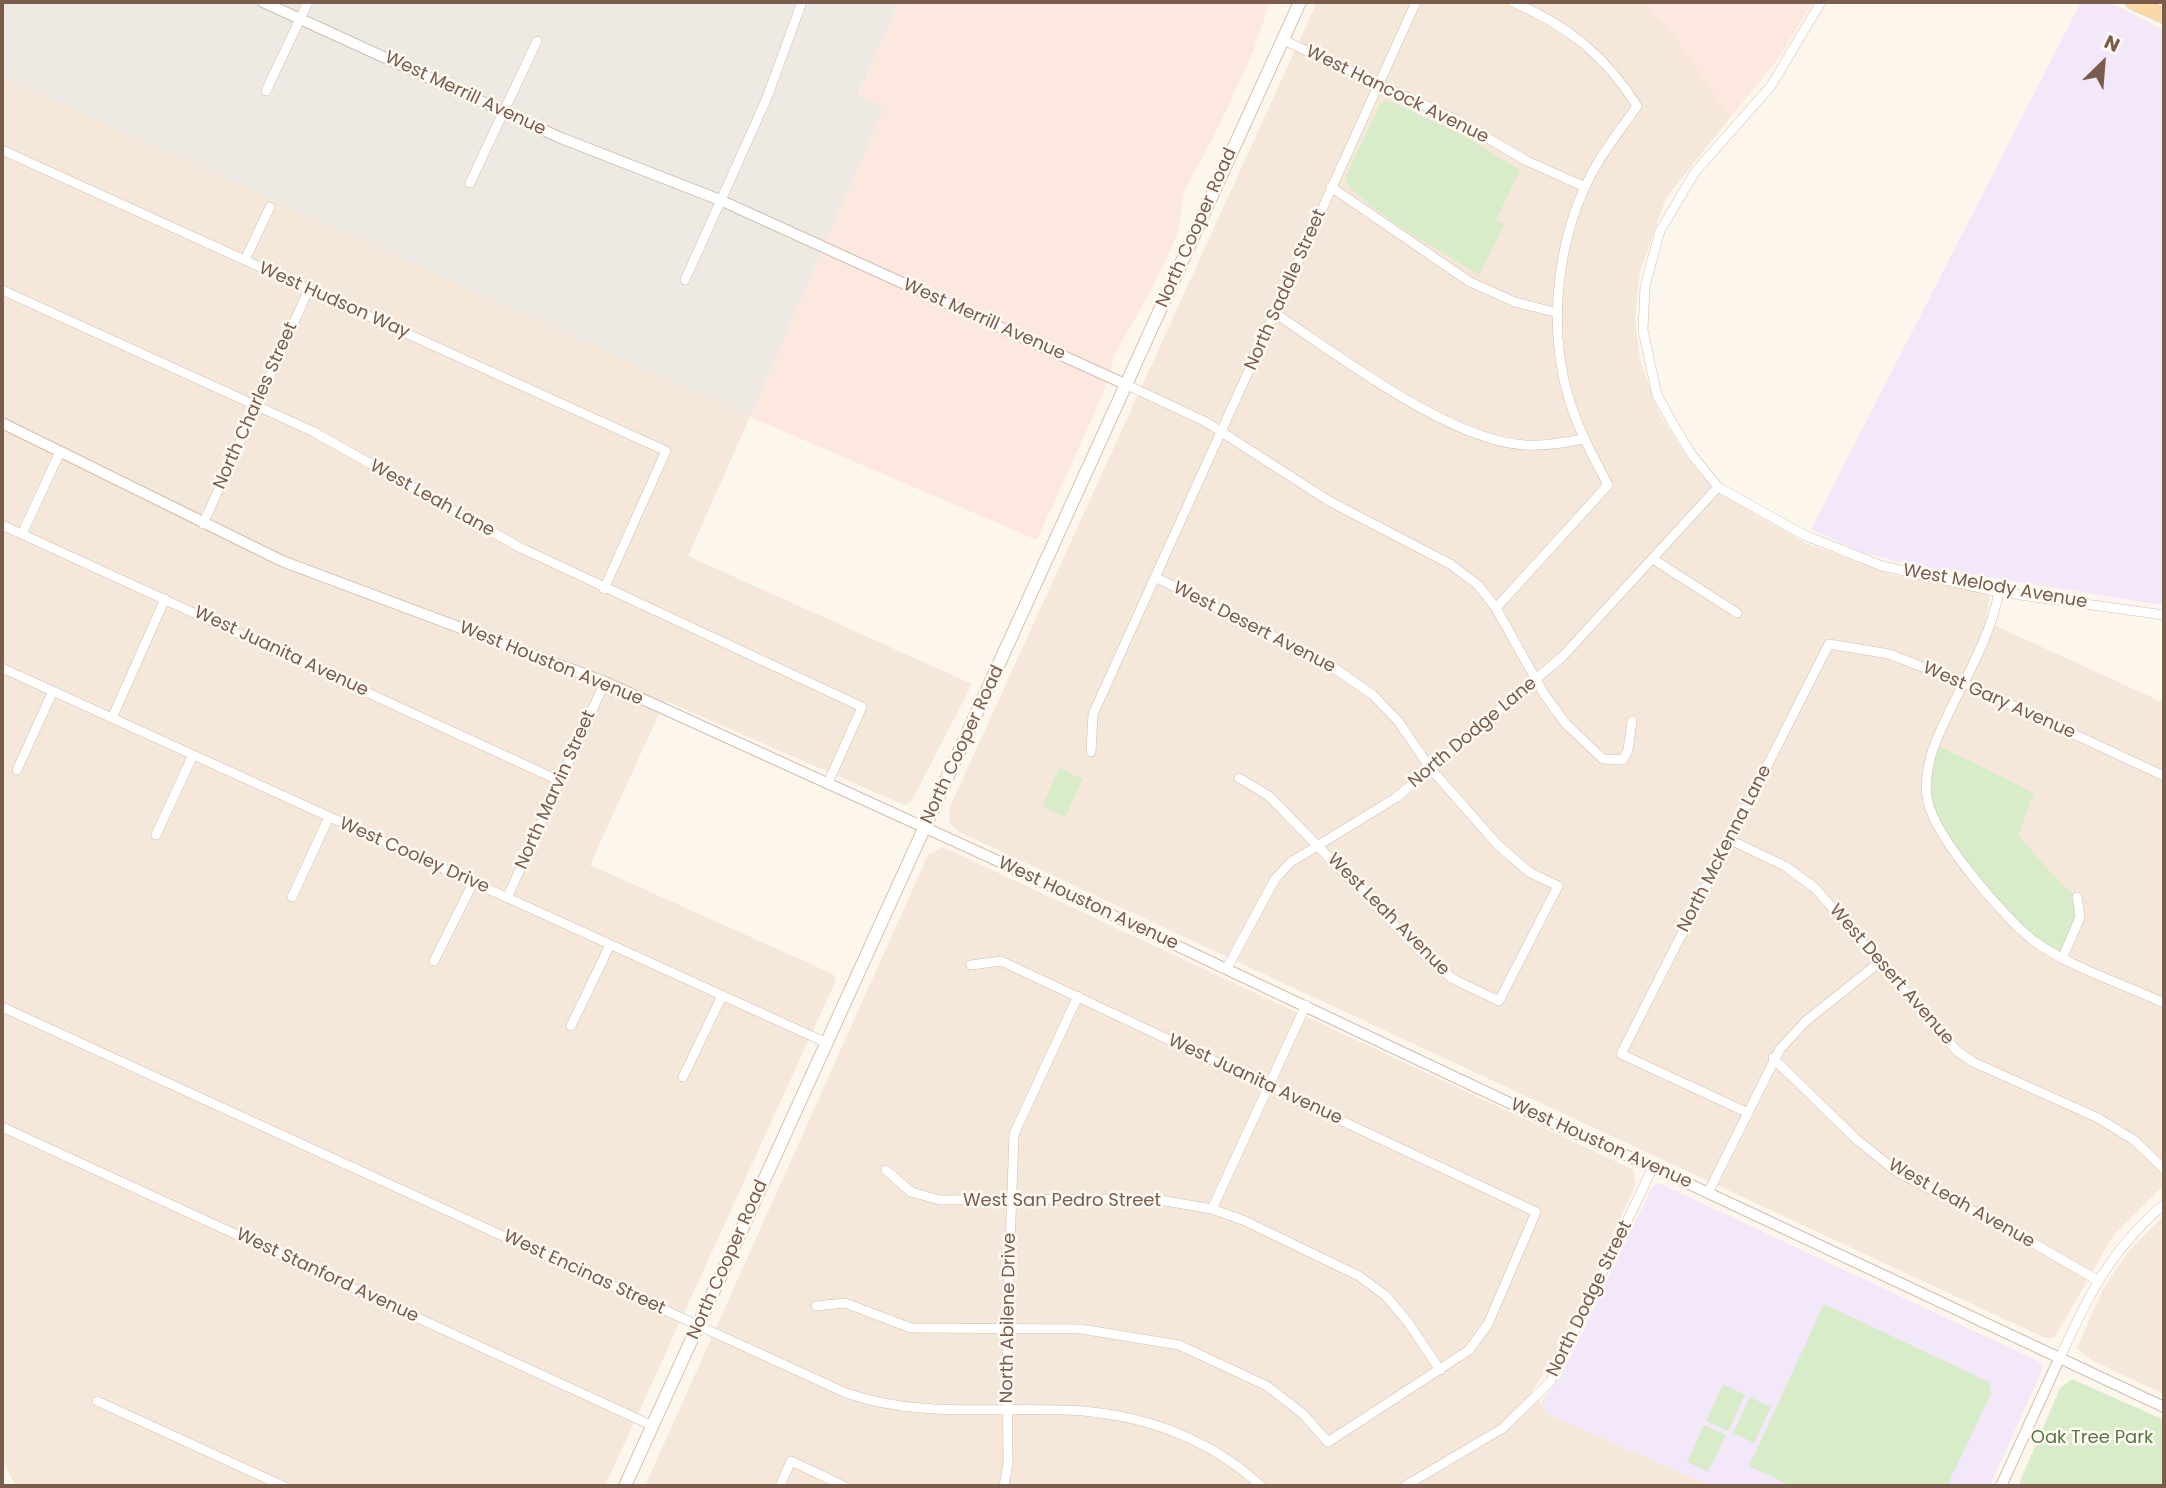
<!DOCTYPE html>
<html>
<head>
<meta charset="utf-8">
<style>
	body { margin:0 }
	#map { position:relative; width:2166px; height:1488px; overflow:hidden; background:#fdf6ec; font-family:Poppins,sans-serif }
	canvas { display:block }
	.frame { position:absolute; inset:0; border:4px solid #7a5c4d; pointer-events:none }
	.north { position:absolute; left:2068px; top:28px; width:70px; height:70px; -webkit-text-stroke:5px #fffaf3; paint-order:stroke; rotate:25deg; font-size:19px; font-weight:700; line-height:28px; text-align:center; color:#7a5c4d }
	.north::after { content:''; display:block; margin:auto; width:24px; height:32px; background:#7a5c4d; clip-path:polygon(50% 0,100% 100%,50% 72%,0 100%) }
</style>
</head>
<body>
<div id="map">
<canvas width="2166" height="1488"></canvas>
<div class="frame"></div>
<div class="north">N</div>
</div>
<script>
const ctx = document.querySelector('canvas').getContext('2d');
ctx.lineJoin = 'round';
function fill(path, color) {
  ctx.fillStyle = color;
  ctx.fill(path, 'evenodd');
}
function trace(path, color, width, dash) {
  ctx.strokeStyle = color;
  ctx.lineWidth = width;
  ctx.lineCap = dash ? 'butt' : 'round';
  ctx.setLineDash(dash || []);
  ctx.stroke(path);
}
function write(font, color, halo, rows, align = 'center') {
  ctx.font = font + ' Poppins,sans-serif';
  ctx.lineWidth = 5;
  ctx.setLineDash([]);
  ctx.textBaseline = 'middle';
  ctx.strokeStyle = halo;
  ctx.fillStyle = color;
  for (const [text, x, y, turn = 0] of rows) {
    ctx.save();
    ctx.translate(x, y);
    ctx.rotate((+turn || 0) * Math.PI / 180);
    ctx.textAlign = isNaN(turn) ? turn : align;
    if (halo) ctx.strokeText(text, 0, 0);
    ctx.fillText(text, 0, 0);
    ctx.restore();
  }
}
fill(new Path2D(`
	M1317,2H1641L1672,32L1730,118L1666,198L1640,272L1635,319L1640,360L1660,415L1686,456L1699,473L1729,499L1806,543L1893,575L1985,592L1990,598L1985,621L2164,703V1185L2113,1236L2054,1338H2045L959,832L950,823L949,809Z
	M2,77L750,417L688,556L972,684L917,791L910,803L904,805L666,701L658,716L590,865L833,974L836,980L605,1486H16L2,1460Z
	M943,847L1634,1170L1635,1186L1558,1352L1532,1391L1548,1414L1711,1486H645L928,855Z
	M2164,1215V1394L2091,1360L2077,1348L2103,1289L2128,1252Z`), '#f5e8da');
fill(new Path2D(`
	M899,2H1270L1253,52L1220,124L1184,192L1178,232L1156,281L1115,354L1103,394L1037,540L750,417L884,108L858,97Z
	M1641,2H1813L1779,58L1730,118L1672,32Z`), '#fde8e0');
fill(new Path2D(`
	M2,2H899L858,96L884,108L750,417L2,77Z`), '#efe9e4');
fill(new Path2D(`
	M2081,2H2109L2164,30V603L2160,605L1902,563L1861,552L1811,529Z
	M1659,1183L2042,1363V1370L1990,1486H1711L1548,1414L1541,1403L1562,1374L1652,1187Z`), '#f3e8fa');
fill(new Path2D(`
	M1387,100L1463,135L1520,170L1496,220L1504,225L1479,275C1453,258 1351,202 1345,178L1380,104Z
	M1935,744L2034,793L2018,835L2060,883L2077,897L2080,917L2063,957L2034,940L1965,867L1928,802Z
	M1059,768L1083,779L1065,817L1042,806Z
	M1824,1304L1989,1382L1991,1394L1947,1486H1792L1749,1466Z
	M2072,1379L2164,1420V1486H2018L2060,1388Z
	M1723,1384L1745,1395L1728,1431L1706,1421Z
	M1750,1397L1771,1407L1754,1443L1733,1433Z
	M1704,1425L1726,1435L1708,1472L1687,1462Z`), '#d8ecc9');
const minor = new Path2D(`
	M1821,2L1771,86L1695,172L1660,231L1645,286L1643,330L1657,395L1673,424L1692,455L1718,487L1804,535L1882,566L1999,592L2164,615
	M1283,40L1455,119L1527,161L1585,187
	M266,91L308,2
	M2,150L666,451L604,589
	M470,183L537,41
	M1331,187L1470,282L1515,302L1558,313
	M245,260L270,207
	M685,280L766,100L802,2
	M2,290L312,431L519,547L862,707L828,783
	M1276,314C1338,355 1450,441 1525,445C1545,446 1564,443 1583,439
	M1127,385L1206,422L1329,501L1450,564L1478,585L1496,608L1544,694L1566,724L1603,759L1623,760L1628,750L1632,721
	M203,524L309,289
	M2,525L560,781
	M22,534L60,452
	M1653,559L1737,613
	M1155,577L1330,665L1373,695L1398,721L1431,769L1497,844L1529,872L1558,886L1499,1001L1453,979L1420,951L1269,796L1239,778
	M1999,592C1988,649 1953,695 1933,749C1928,765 1924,785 1928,802C1936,838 2004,918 2034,941C2071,968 2122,983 2164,1003
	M1496,608L1608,485C1592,455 1576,425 1567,392C1547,319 1559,228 1597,164C1609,144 1624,125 1637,106C1606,56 1567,25 1513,2
	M2,668L827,1043
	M112,718L165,599
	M1091,752L1093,714L1416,2
	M17,770L53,691
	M156,835L193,755
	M1730,840L1785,866L1815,888L1957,1051L1973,1062L2098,1118L2134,1140L2164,1169
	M292,897L329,817
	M507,898L605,682
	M2063,957L2080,917L2077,897
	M434,961L473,883
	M1227,968L1275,879L1291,862L1397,797L1563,656L1718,487
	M2,1007L846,1393C923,1420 1003,1405 1083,1411C1150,1417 1212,1441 1261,1486
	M571,1026L610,945
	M1773,1058L1856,1139L1897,1172L2016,1233L2097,1280
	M683,1077L722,996
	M1746,1112L1621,1054L1829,644L1889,654L1964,683L2164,776
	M2,1127L653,1426
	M886,1170L911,1192L940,1200L1154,1199L1212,1209L1245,1221L1359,1276L1386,1296L1407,1321L1440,1370
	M1708,1193L1780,1049L1806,1021L1881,961
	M1212,1209L1306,1005
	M816,1306L845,1303L911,1328L1081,1329L1179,1345L1267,1386L1303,1414L1328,1442L1469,1350L1488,1324L1536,1212L1001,961L971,965
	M2060,1357C2091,1292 2108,1253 2164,1204
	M97,1401L283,1486
	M780,1486L791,1461L844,1486
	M1004,1486L1008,1464L1007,1329L1014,1134L1078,996
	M1405,1486L1503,1428L1550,1382L1653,1167`);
const tertiary = new Path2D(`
	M263,2L561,138L720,200L1127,385
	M2,423L282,561L605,682L985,855L1554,1124L1653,1167L2164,1407
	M2001,1486L2060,1357`);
const secondary = new Path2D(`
	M625,1486L1300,2`);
const primary = new Path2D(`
	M2133,2L2164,16`);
trace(minor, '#d1beb0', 10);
trace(tertiary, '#d1beb0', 12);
trace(secondary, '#d6c0b0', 14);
trace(primary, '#dad1cd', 16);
trace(minor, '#fff', 9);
trace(tertiary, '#fff', 10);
trace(secondary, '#fff', 12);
trace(primary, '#fbd9a5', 14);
write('18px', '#7a5c4d', '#fffaf3', [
	["West Merrill Avenue",465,94,25],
	["West Hancock Avenue",1397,95,26],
	["North Cooper Road",1197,228,-66],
	["North Saddle Street",1286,290,-66],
	["West Hudson Way",334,301,24],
	["West Merrill Avenue",984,320,24],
	["North Charles Street",256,406,-66],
	["West Leah Lane",432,499,29],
	["West Melody Avenue",1995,587,10],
	["West Desert Avenue",1254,628,27],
	["West Juanita Avenue",281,652,25],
	["West Houston Avenue",551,664,22],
	["West Gary Avenue",1999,701,24],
	["North Dodge Lane",1473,733,-40],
	["North Cooper Road",963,745,-65],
	["North Marvin Street",556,790,-66],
	["North McKenna Lane",1725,849,-63],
	["West Cooley Drive",414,856,24],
	["West Houston Avenue",1088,904,25],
	["West Leah Avenue",1388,915,45],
	["West Desert Avenue",1891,975,49],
	["West Juanita Avenue",1255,1080,25],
	["West Houston Avenue",1601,1144,24],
	["West San Pedro Street",1062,1201],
	["West Leah Avenue",1961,1204,29],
	["North Cooper Road",728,1260,-66],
	["West Encinas Street",584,1273,25],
	["West Stanford Avenue",327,1276,25],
	["North Dodge Street",1590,1299,-64],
	["North Abilene Drive",1009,1318,-89]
]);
write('18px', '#537a41', '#fffaf3', [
	["Oak Tree Park",2092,1438]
]);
</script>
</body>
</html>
